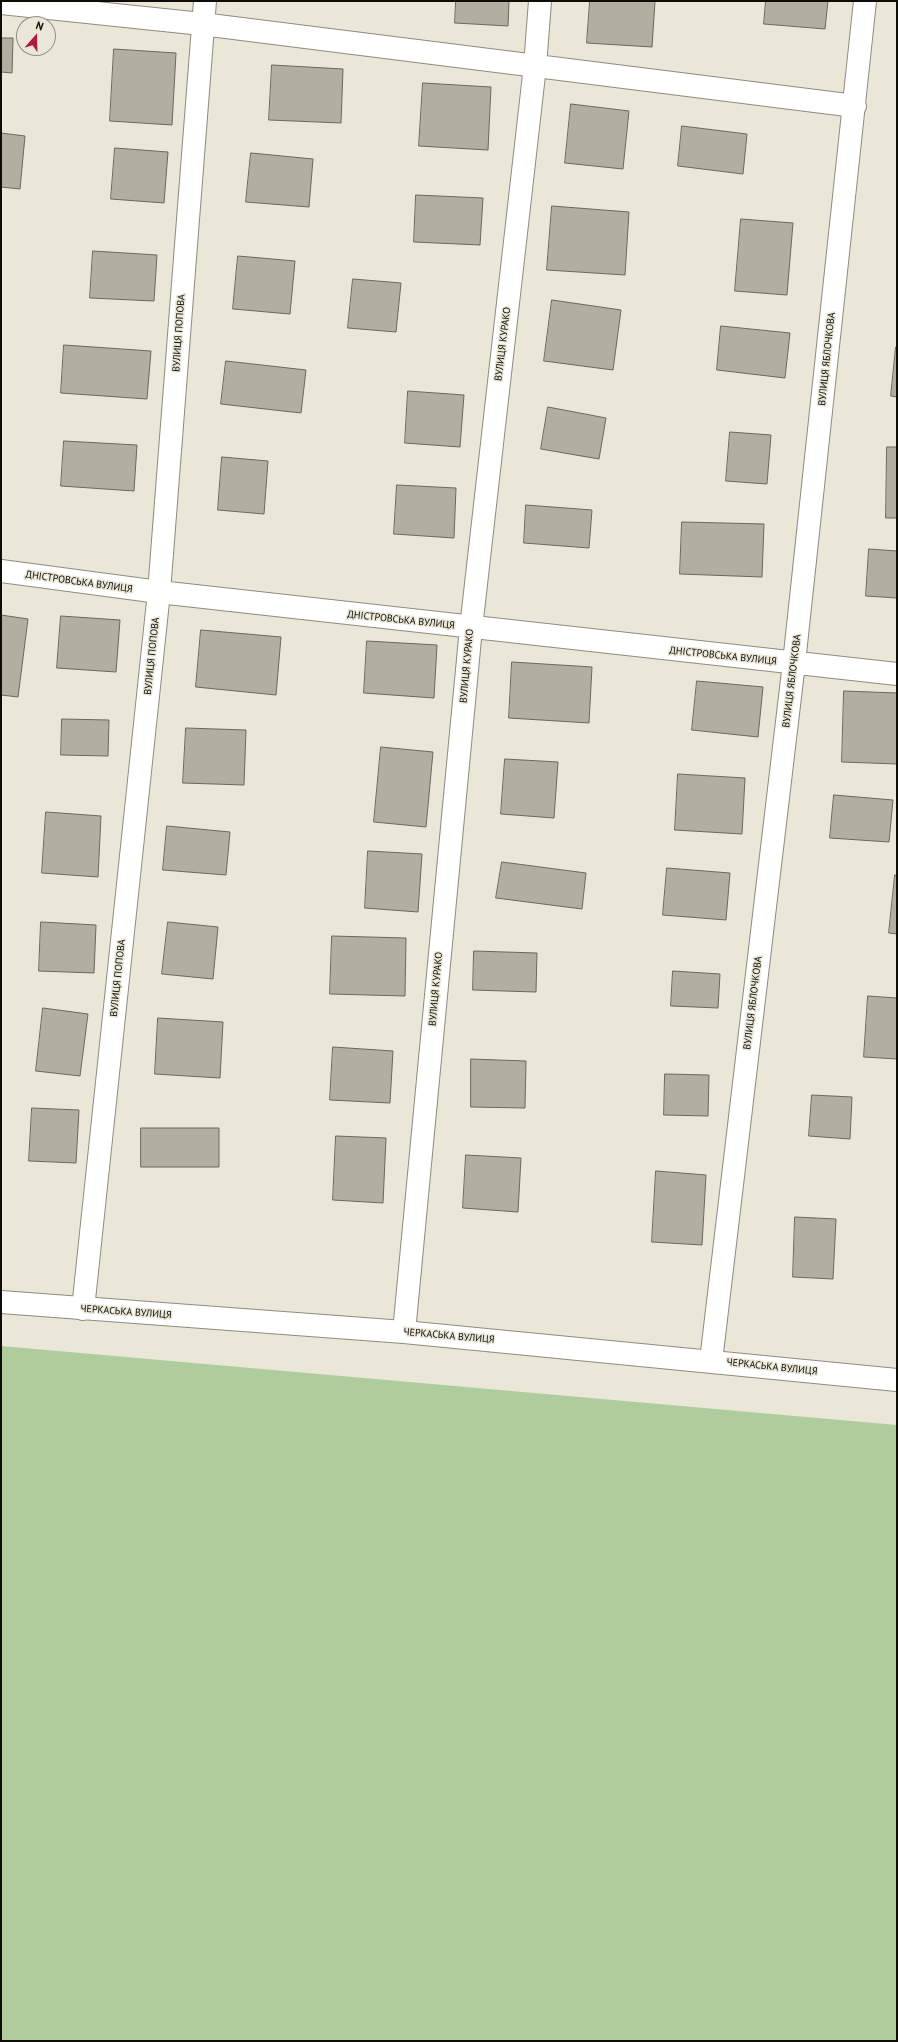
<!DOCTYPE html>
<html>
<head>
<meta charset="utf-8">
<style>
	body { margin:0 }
	#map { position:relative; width:898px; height:2042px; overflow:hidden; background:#eae7d8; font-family:"PT Sans",sans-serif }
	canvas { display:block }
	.frame { position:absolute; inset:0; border:2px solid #0d0c07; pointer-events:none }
	.north { position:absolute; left:16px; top:16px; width:40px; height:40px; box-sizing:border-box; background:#eae7d8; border:1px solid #928f84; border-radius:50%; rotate:20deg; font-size:11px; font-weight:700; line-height:16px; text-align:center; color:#0d0c07 }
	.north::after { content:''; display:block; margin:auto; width:14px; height:18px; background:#af1b3d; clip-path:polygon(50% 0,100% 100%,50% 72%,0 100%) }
</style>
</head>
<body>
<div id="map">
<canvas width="898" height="2042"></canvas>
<div class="frame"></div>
<div class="north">N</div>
</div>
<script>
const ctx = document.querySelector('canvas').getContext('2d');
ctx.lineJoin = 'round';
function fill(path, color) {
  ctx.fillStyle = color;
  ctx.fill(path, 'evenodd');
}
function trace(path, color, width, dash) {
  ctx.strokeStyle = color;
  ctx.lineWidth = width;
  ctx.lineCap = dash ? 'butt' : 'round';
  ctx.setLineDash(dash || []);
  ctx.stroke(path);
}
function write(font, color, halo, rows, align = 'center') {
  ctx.font = font + ' "PT Sans",sans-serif';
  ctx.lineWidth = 3;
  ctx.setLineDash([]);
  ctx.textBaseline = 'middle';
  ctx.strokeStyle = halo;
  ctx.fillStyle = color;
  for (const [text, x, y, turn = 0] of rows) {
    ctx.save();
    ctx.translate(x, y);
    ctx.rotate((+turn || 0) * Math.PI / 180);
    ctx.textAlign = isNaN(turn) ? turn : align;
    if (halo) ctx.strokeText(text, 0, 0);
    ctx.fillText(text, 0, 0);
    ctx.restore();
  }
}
fill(new Path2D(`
	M1,1346L897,1425V2041H1Z`), '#afcc9c');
const building = new Path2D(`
	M456,1H509L508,26L455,23Z
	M590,1H655L652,47L587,43Z
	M766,1H828L825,29L764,24Z
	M1,38H13L12,73L1,72Z
	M114,49L176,53L172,125L110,121Z
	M272,65L343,69L341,123L269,120Z
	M423,83L491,87L488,150L419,146Z
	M571,104L629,111L623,169L565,163Z
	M682,126L747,134L743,174L678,166Z
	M1,133L25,136L20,189L1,187Z
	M115,148L168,152L164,203L111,199Z
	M251,153L313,159L309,207L246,202Z
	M416,195L483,198L480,245L414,242Z
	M552,206L629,212L625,275L547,270Z
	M741,219L793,223L787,295L735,291Z
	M93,251L157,255L154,301L90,298Z
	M238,256L295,261L290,314L233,309Z
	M353,279L401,283L396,332L348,328Z
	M552,300L621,310L613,370L544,361Z
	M721,326L790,333L785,378L717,370Z
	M64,345L151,351L147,399L61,393Z
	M896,347H897V397L891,396Z
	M226,361L306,370L301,413L221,404Z
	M408,391L464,395L460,447L405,443Z
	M548,407L606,418L599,459L541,449Z
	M730,432L771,435L767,484L726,481Z
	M64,441L137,445L134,491L61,486Z
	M887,447H897V518H886Z
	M222,457L268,461L264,514L218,510Z
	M397,485L456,488L454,538L394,534Z
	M526,505L592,510L589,548L524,543Z
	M682,522L764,524L762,577L680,574Z
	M869,549L897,551V598L866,596Z
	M1,615L28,619L18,697L1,695Z
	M61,616L120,620L116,672L57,668Z
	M201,630L281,637L276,695L196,687Z
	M367,641L437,645L434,698L364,693Z
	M512,662L592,667L589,723L509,718Z
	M697,681L763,687L758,737L692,730Z
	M844,691L897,693V764L842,762Z
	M62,719L109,720L108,756L61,755Z
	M186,728L246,730L244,785L183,783Z
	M381,747L433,752L426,827L374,822Z
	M505,759L558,762L554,818L501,814Z
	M678,774L745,778L742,834L675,830Z
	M834,795L893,800L889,842L830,838Z
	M46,812L101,816L98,877L42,873Z
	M167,826L230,832L226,875L163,870Z
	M368,851L422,854L418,912L365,908Z
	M502,862L586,873L582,909L496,898Z
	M667,868L730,873L726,920L663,915Z
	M895,875L897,876V934L889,933Z
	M41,922L96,925L94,973L39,971Z
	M168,922L218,927L213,979L162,974Z
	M332,936L406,938L405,996L330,994Z
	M474,951L537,953L536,992L473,990Z
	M673,971L720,974L718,1008L671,1006Z
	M868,996L897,998V1059L864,1057Z
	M43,1008L88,1014L80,1076L36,1071Z
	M158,1018L223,1022L220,1078L155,1074Z
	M333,1047L393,1051L390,1103L330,1100Z
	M471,1059L526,1061L525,1108L471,1107Z
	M665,1074L709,1075L708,1116L664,1115Z
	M812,1095L852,1097L850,1139L809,1136Z
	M32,1108L79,1110L76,1163L29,1161Z
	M141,1128H219V1167H141Z
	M336,1136L386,1138L383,1203L333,1200Z
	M466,1155L521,1158L518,1212L463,1208Z
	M656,1171L706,1175L702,1245L652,1242Z
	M795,1217L836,1219L833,1279L793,1277Z`);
fill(building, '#b2afa1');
trace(building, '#6b685b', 1);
const minor = new Path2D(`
	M1,3L202,24L855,106
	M1,571L159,592L897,674
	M83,1309L159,592L205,1
	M404,1332L471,628L535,66L540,1
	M711,1361L794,663L865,1`);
const tertiary = new Path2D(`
	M1,1302L404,1332L897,1380`);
trace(minor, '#8e8b7e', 24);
trace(tertiary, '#8e8b7e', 24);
trace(minor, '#fff', 22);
trace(tertiary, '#fff', 22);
write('10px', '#0d0c07', '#eae7d8', [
	["ВУЛИЦЯ ПОПОВА",179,333,-86],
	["ВУЛИЦЯ КУРАКО",503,344,-83],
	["ВУЛИЦЯ ЯБЛОЧКОВА",827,359,-84],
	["ДНІСТРОВСЬКА ВУЛИЦЯ",79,582,8],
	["ДНІСТРОВСЬКА ВУЛИЦЯ",401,620,6],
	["ВУЛИЦЯ ПОПОВА",152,656,-84],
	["ДНІСТРОВСЬКА ВУЛИЦЯ",723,656,6],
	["ВУЛИЦЯ КУРАКО",467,666,-85],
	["ВУЛИЦЯ ЯБЛОЧКОВА",792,681,-83],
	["ВУЛИЦЯ ПОПОВА",118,978,-84],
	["ВУЛИЦЯ КУРАКО",436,989,-85],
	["ВУЛИЦЯ ЯБЛОЧКОВА",753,1003,-83],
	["ЧЕРКАСЬКА ВУЛИЦЯ",126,1312,4],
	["ЧЕРКАСЬКА ВУЛИЦЯ",449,1336,5],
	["ЧЕРКАСЬКА ВУЛИЦЯ",772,1367,6]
]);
</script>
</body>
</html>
